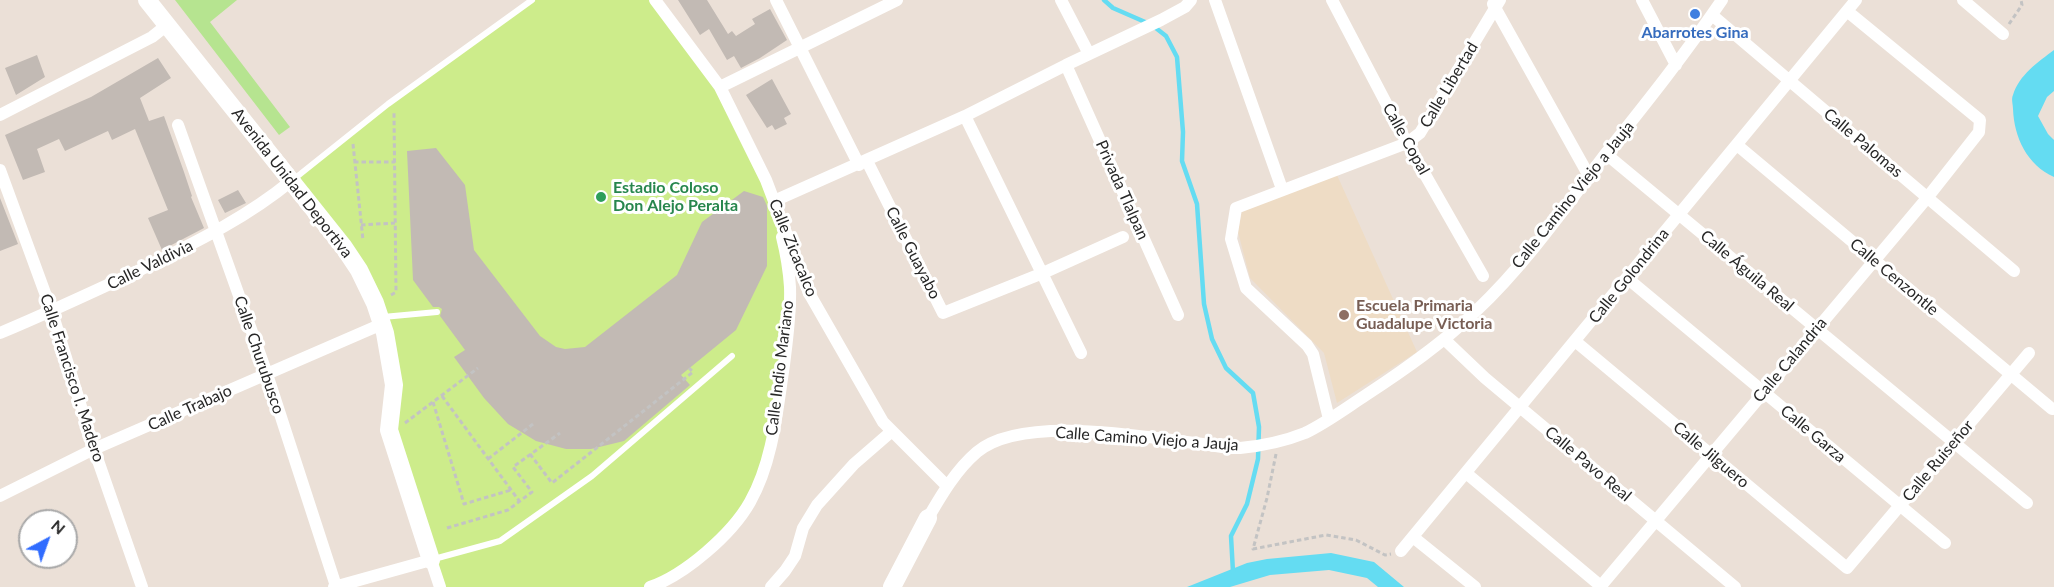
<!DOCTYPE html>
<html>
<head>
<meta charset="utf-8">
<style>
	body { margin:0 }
	#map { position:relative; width:2054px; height:587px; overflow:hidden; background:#ebe0d7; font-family:Lato,sans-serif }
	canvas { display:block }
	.north { position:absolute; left:18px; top:509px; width:60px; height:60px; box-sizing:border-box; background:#fff; border:2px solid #a9a9a9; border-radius:50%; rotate:41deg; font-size:16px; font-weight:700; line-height:24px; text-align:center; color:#272727 }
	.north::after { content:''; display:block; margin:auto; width:21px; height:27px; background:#306cff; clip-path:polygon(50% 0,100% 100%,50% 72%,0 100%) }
</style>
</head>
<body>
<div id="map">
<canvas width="2054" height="587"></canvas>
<div class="north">N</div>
</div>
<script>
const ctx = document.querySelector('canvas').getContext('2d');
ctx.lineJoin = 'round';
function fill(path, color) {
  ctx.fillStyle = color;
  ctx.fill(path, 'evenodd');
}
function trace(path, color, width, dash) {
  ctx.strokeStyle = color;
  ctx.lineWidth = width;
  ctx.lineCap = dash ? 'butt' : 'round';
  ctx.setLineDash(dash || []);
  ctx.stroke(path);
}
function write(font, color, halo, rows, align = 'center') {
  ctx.font = font + ' Lato,sans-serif';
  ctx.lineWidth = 6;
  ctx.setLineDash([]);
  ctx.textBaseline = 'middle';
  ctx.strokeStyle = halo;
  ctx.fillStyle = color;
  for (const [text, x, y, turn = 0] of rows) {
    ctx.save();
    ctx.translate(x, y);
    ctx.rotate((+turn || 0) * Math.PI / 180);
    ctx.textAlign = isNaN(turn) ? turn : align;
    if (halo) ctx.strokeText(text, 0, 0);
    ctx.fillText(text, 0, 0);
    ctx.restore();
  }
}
fill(new Path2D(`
	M1337,175L1417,352L1337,403L1324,353L1250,278L1238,232L1242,211Z`), '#eedcc5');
fill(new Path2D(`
	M175,0H237L210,22L290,127L279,135Z`), '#b6e490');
fill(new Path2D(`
	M532,0H655L720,87L776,206L790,287L776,425L750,503L708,551L650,587H440L389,430L394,385L375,303L291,181L388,104Z`), '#cdec8b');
fill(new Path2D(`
	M2054,50V91L2047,97L2038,116L2048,134L2054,140V177C2027,165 2014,137 2013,109C2013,104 2011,99 2013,95C2019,75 2038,62 2054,50Z
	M1331,553L1374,562L1404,587H1378L1367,578L1329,570L1270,575L1230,587H1187L1247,563L1267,559Z`), '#64dcf2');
trace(new Path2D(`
	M1104,0L1113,8L1152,25L1166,36L1177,57L1183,132L1182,161L1197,204L1204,304L1212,339L1226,368L1253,393L1259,427L1258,459L1247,504L1231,536L1233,572`), '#64dcf2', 4.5);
fill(new Path2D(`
	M678,0H707L728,34L732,31L736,36L755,24L752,19L770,9L787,40L760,58L741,68L734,56L727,60L709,29L700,35Z
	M37,55L45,77L16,95L5,68Z
	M158,58L171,78L140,98L149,121L164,116L184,172L192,196L191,197L204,228L162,250L148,218L168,210L135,129L112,140L108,131L65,151L59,139L37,149L45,172L23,180L5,135L91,97Z
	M772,79L791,114L784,118L787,124L775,130L772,125L767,128L746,95Z
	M436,148L465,185L474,250L540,336L556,347L565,349L585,347L677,275L702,222L744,191L763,197L767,206V266L736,330L681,375L690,385L624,441L591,449H566L536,441L508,424L484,398L454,357L465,350L440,316L442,309L439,307H433L413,280L407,151Z
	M238,190L246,203L225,213L218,200Z
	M0,198L18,244L0,251Z`), '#c2bab4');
trace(new Path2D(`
	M2009,24L2022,5L2021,0
	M353,144L363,240
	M354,162H395
	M361,225L395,223
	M391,295L396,292L394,113
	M442,396L520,502
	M433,402L464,504L511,490
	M405,423L478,368
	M530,454L552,483L693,372L689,368
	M1276,454L1267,498L1253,549L1326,535L1356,540L1385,555L1391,554
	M488,459L533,424
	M447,528L508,510L532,492L513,467L560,433`), '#c3c3c3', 3, [4.5, 3]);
trace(new Path2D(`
	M294,179L388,104L532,0
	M383,317L437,312
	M434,559L500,541L592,476L732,356`), '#fff', 6);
trace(new Path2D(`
	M655,0L720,87L766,180L809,293L883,422L947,486
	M776,0L859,165
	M1061,0L1089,54
	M1215,0L1282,189
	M1332,0L1407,143L1483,276
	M1642,0L1676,65
	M1963,0L2003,34
	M1493,4L1589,176
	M1712,15L2014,271
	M1066,65L1178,315
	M720,87L897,0
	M0,115L152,37L167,25
	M965,116L1081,353
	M178,125L267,374L336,586
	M1737,145L2052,409
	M1606,154L2027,503
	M867,161L943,313L1043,273L1123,237
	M0,170L52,312L94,449L142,587
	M774,201L965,116L1066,65L1161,20L1185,7L1191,0
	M1627,278L1945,543
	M0,333C48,313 95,291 142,269C194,243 246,218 291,181
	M1444,339L1485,378L1735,587
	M1575,341L1847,568L2029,353
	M1329,419L1313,354L1307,345L1246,288L1231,239L1236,208L1407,143L1420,133L1500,0
	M1466,473L1602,587
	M0,496L94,449L382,324
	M928,518C942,494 956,470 977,452C1021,415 1139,436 1194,443C1208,444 1225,449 1240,448C1261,446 1285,441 1305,433C1326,423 1346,408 1366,395C1404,370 1443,343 1476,311C1526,264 1566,206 1607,152C1647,102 1686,53 1722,0
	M1413,537L1475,587
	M1401,551L1856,0
	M334,587L431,560L440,587
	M650,587C685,575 732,534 750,502C773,461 777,411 784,365C787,340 791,313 790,287C789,271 786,253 782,237
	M771,587L785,571L795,556L803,528L817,505L854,464L892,431
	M1600,587L1927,198L1979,132L1980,120L1847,11`), '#fff', 12);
trace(new Path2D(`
	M147,0L343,246L359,270L375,303L385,333L394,385L389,430L431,560
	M892,587L928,518`), '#fff', 18);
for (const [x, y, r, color] of [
	[1695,14,6,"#3f7fe0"],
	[601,197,6,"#2e9e5b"],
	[1344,315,6,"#8d6e63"]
]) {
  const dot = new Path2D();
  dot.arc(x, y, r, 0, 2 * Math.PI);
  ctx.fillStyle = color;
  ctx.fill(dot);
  trace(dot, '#fff', 2);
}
write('bold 16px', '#366cbe', '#fff', [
	["Abarrotes Gina",1695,33]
]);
write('16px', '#272727', '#fff', [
	["Calle Libertad",1449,85,-59],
	["Calle Copal",1406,139,61],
	["Calle Palomas",1863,143,40],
	["Avenida Unidad Deportiva",292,183,52],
	["Privada Tlalpan",1122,190,66],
	["Calle Camino Viejo a Jauja",1573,195,-51],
	["Calle Zicacalco",793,248,68],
	["Calle Guayabo",913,253,63],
	["Calle Valdivia",150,265,-26],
	["Calle Águila Real",1747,271,40],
	["Calle Golondrina",1629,276,-51],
	["Calle Cenzontle",1894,277,40],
	["Calle Churubusco",259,355,71],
	["Calle Calandria",1790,360,-50],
	["Calle Indio Mariano",780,368,-83],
	["Calle Francisco I. Madero",72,378,72],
	["Calle Trabajo",190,408,-24],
	["Calle Garza",1813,434,40],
	["Calle Camino Viejo a Jauja",1147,439,4],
	["Calle Jilguero",1711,455,40],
	["Calle Ruiseñor",1938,461,-50],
	["Calle Pavo Real",1588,464,40]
]);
write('bold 16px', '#27864d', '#fff', [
	["Estadio Coloso",613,188],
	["Don Alejo Peralta",613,206]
], 'left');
write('bold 16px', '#785e54', '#fff', [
	["Escuela Primaria",1356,306],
	["Guadalupe Victoria",1356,324]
], 'left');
</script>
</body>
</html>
